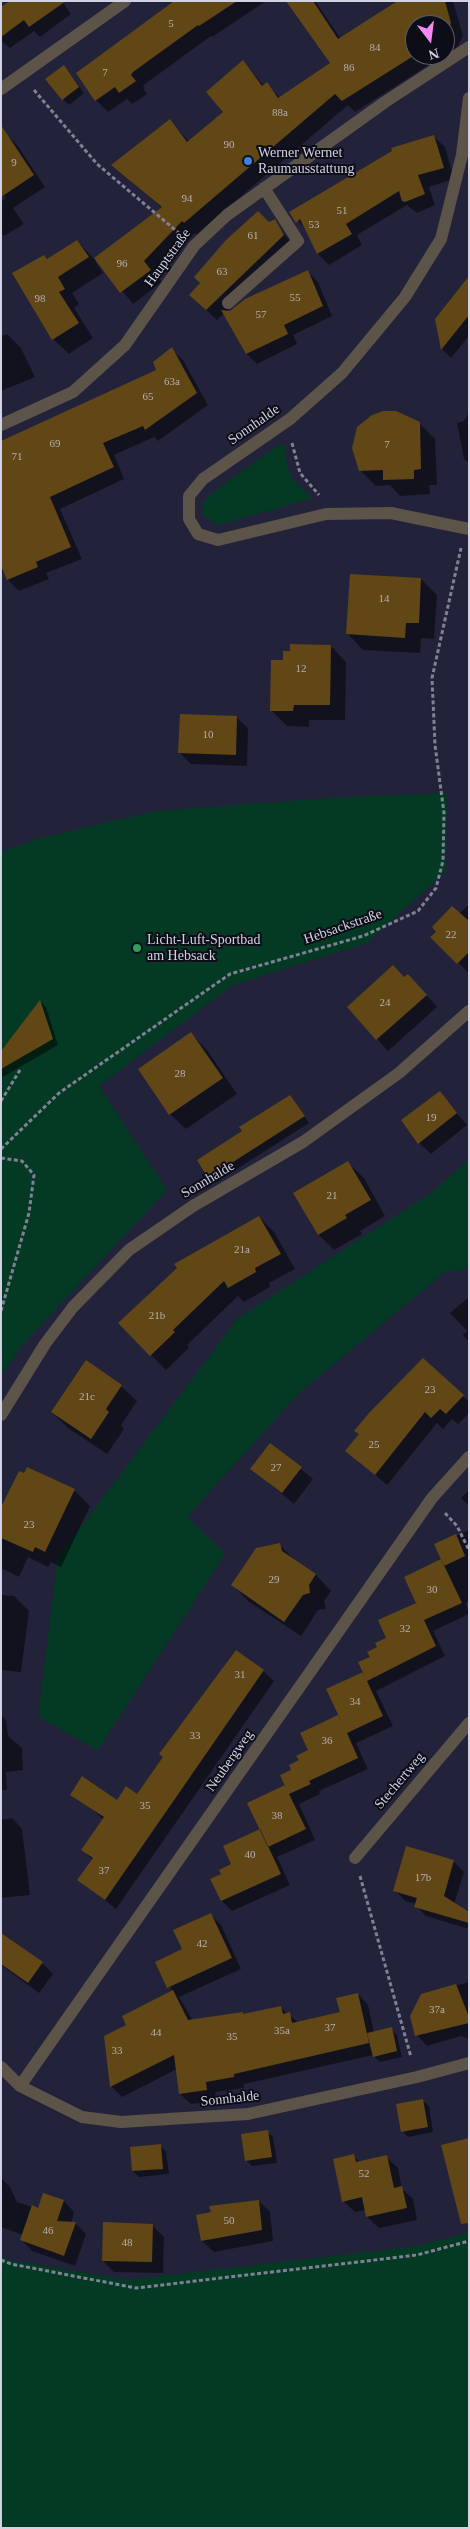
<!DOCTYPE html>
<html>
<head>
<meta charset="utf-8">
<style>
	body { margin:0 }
	#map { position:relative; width:470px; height:2529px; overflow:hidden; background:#23223b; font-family:"Times New Roman",serif }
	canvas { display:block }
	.frame { position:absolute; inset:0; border:2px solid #d1d2e3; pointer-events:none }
	.north { position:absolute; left:405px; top:15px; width:50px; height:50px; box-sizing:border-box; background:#0d0d18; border:1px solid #5b5c69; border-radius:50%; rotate:165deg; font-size:14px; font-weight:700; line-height:20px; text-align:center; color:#d1d2e3 }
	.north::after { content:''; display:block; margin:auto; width:18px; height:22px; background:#f389f1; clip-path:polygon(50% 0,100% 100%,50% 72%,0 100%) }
</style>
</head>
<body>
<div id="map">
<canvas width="470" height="2529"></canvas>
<div class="frame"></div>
<div class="north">N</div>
</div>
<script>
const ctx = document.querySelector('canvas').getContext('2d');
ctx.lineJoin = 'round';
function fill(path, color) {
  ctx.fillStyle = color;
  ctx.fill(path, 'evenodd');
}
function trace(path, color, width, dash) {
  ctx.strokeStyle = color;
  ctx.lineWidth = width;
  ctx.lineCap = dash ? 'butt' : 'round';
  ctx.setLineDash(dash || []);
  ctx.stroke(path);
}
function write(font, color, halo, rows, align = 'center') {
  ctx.font = font + ' "Times New Roman",serif';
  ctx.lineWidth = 4;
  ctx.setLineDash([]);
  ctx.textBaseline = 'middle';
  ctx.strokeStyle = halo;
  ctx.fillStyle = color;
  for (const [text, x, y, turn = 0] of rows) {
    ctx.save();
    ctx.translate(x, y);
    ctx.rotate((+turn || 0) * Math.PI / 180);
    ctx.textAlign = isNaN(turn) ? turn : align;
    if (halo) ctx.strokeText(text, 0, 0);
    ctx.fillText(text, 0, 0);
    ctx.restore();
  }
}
fill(new Path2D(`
	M281,443L285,446C286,471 291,481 311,496L310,499L218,525L202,514L203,503L211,494Z
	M447,793L446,871L367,943L233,985L99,1086L167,1190L24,1343L1,1376V852L37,839L156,811L328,798Z
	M469,1159V1265L462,1270L445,1272L298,1394L187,1517L225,1554L98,1750L38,1717L58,1557L238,1318L431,1193Z
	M469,2232V2528H1V2256L11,2260L128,2280L418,2246Z`), '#043924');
fill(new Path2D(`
	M62,1L71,14L40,37L34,31L10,48L1,41V9Z
	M174,1H266L212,37L211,36L145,84L143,88L147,94L132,104L127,99L108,112L96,100L77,73Z
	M288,1H315L341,39L396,1H453L463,36L458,46L445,55V25H415V55H444L355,112L348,105L197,234L195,233L155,273L162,282L133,304L97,260L95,261L103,273L72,293L79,304L74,308L93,338L69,354L53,339L48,260L77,241L94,259L162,208L113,165L170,121L189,142L225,112L243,62L264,86L267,84L280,98L332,63Z
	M64,66L84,93L69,105L63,99Z
	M6,134L17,145L45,187L13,208L24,224L4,236L1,233V202L6,198L3,195Z
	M433,136L445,147L454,179L429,187L435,205L417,213L407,205L357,235L362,245L329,265L318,254L309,234L291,212Z
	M274,221L294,246L226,312H230L308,272L318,282L332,316L293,335L297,344L257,364L247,354L224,313L217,320L202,306L269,224Z
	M469,278V336L451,358L442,349L436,320Z
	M7,334L21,348L35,377L1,391V336Z
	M171,349L183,360L208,405L158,441L154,437L114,455L124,479L60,509L82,559L46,573L49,579L19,591L8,580L5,572H1V443L158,370Z
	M469,412V463L464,459L457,423L464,421Z
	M419,423L435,439L437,485H429L430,494L400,496L390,485L376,486L360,470Z
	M421,579L437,595L434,639L421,638L420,653L363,650L348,634Z
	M331,646L346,662L345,720H309V727L287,726L271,710L284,662Z
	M236,717L248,728L247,766L191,764L180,753Z
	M469,904V973L443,949L459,914Z
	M404,978L419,987L437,1007L388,1051L348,1007Z
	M41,1002L46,1007L58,1045L1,1078V1053Z
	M191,1034L207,1050L237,1094L186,1129L170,1114Z
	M440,1093L467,1125L431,1154L419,1143Z
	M290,1096L309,1123L215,1183L199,1161L244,1132Z
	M348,1163L364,1178L385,1216L360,1231L362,1234L334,1250L318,1234Z
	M259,1217L274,1232L295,1269L269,1283L270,1287L244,1302L238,1296L187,1345L189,1348L166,1370L151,1355Z
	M469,1297V1342L463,1335L467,1331L450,1313Z
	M121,1386L137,1401L121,1425L124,1429L107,1454L68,1428L52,1412Z
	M463,1396L469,1402V1413L458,1424L452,1419L443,1429L437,1423L387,1485L347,1451L360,1435Z
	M271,1445L313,1479L294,1504L252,1469Z
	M74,1490L90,1506L61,1567L51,1562L48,1567L28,1557L19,1577L1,1568V1510Z
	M469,1490V1506L461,1498Z
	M469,1530V1600L466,1603L469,1614L433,1631L445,1656L376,1691L393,1726L356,1743L368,1769L319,1791L320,1794L299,1804L315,1840L277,1857L290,1885L232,1911L222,1901V1875L260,1830L300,1761L338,1716L342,1720L371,1657L415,1604L443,1560L436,1545Z
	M280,1545L296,1562L316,1575L331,1591L324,1601L326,1609L318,1610L301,1636L248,1601L233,1585Z
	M1,1595L14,1596L29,1611L21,1672L1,1670Z
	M263,1671L274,1681L116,1909L79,1880L93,1860L82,1849L104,1820L92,1809L135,1799Z
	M1,1715L6,1720L8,1736L22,1748L23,1770L6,1772L7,1790H1Z
	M12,1818L22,1829L30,1895L1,1898V1820Z
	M407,1848L454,1862L464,1872L454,1904L469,1913V1929L426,1916L416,1906V1904L405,1901L395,1890Z
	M211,1915L221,1925L241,1969L179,1997L193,2021L243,2014L244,2015L281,2008L299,2023L341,2013L358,1994L368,2005L374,2033L391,2029L397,2035L402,2057L380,2062L373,2055L244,2084V2088L215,2092L216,2101L191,2104L180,2094L177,2069L122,2097L112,2087L106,2036L128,2025L173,1992L157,1962L184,1950Z
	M7,1939L42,1963L53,1974L39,1993L1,1965V1947Z
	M469,1982V2039L461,2036L427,2046L417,2035L422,1995Z
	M423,2101L429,2106L433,2132L408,2137L402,2131Z
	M267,2132L273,2137L277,2163L252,2166L246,2160Z
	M161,2146L166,2152L169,2174L139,2177L133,2171Z
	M353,2156L360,2162L386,2157L398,2168L402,2189L413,2199L417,2220L379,2228L367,2217L366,2210L355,2212L343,2201Z
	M1,2178L10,2187L17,2202L39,2209L64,2201L74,2212L71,2223H75L86,2234L75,2266L32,2251L22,2240L23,2235L1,2227Z
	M259,2201L270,2212L273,2241L214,2252L202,2241L197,2216Z
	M152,2225L164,2237L163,2273L114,2272L103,2261Z`), '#0007');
fill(new Path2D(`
	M10,1H66L29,27L24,20L1,37V7Z
	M174,1H237L199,26L198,25L133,72L131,75L136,81L119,93L115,87L95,101L76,73Z
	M286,1H313L338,39L397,1H445L451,23L445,35V25H415V55L342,101L335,94L184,223L182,221L144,261L151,270L120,293L94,258L162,207L111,165L170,119L187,142L223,112L206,92L243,60L262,86L267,82L278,98L330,63Z
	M64,65L79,87L62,100L45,79Z
	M1,125L34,175L1,197Z
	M434,135L444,168L418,175L425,194L405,202L402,201L399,191L346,224L352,234L317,254L300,219L296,223L289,212L392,151L391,148Z
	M258,211L269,222L275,219L284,235L206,310L189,295L200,283L194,277L226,240Z
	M77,240L89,257L58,277L65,289L59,292L79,323L52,340L12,273L44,255L47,259Z
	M308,270L323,306L284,325L288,334L246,354L221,310L230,311L245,299Z
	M469,276V315L441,350L435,319Z
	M172,347L197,393L145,430L143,426L103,443L114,467L50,497L71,547L36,562L38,567L7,580L1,566V441L156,370L153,362Z
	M383,411H396L420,422L421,469L414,470V479L383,480V470L359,471L352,448L357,427L372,415Z
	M350,574L421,578L419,623H406L405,638L346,634Z
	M290,644L331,645L330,705H294L293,711H270L271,660H283V651H290Z
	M180,714L237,716L236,755L178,753Z
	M452,906L469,921V952L457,964L430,937L436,932L432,927Z
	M393,965L404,977L408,974L427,995L376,1040L347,1007Z
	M40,1000L53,1039L1,1069V1051Z
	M191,1032L223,1078L169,1115L138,1069Z
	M440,1091L457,1113L418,1144L401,1120Z
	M290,1095L305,1116L208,1178L197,1160L242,1131L239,1127Z
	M348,1161L371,1200L345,1215L347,1218L318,1235L293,1193Z
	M259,1216L281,1254L255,1268L256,1272L228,1288L224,1281L173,1330L175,1332L150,1356L118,1323L177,1268L174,1264Z
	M423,1358L464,1395L446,1414L440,1409L431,1418L425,1412L375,1475L345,1451L359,1434L354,1431L369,1413Z
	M86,1360L122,1385L106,1409L109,1412L91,1439L51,1412Z
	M270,1443L302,1467L282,1493L250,1469Z
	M27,1467L75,1489L45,1552L35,1547L33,1552L1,1538V1507L19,1471L24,1473Z
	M456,1534L465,1556L444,1566L434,1544Z
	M280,1543L282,1551L316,1574L309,1585L310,1593L303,1595L284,1622L231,1585L256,1548Z
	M441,1559L462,1603L424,1620L436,1646L367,1681L383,1716L347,1733L358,1758L309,1781L311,1784L289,1794L306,1829L268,1847L247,1803L285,1785L286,1788L280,1775L291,1770L289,1765L299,1760L296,1756L308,1750L300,1733L338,1715L343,1725L326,1689L363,1672L365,1677L358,1662L370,1657L367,1652L377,1647L375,1643L386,1638L378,1620L416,1603L420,1612L404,1577Z
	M236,1650L264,1670L105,1900L77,1880L93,1858L81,1850L104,1817L70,1795L82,1776L117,1800L126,1786L137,1794L163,1757L159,1754Z
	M260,1829L281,1874L221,1901L210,1879L221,1874L219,1870L231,1864L223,1846Z
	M406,1846L454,1860L444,1896L469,1912V1923L414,1907L417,1898L393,1891Z
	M211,1913L232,1958L167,1988L155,1962L182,1949L173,1930Z
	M1,1933L43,1962L28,1983L1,1964Z
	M456,1984L469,2017V2023L415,2036L410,2016L421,1994Z
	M173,1990L188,2020L243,2012V2014L281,2006L283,2014L290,2012L292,2023L340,2012L336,1998L358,1993L369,2043L234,2074V2077L206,2082L207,2090L179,2094L174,2055L110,2087L104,2036L126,2025L122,2016Z
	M392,2027L397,2051L373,2057L367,2033Z
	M423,2099L428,2127L401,2132L396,2104Z
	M268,2130L272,2157L245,2161L241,2134Z
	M469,2138V2223L461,2224L441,2145Z
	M161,2144L163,2169L132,2171L130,2147Z
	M354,2154L356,2162L387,2155L394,2188L402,2186L407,2208L366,2217L362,2197L342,2202L333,2159Z
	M43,2193L64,2200L57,2221L76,2222L64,2256L20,2240L32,2205L38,2208Z
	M259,2200L262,2230L201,2241L196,2215L211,2212L209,2206Z
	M103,2222L153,2224L152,2262L102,2261Z`), '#614616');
trace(new Path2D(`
	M34,90L97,164L180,234
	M292,443L300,473L319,495
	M1,1101L20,1070
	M1,1149L59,1093L230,974L363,936L418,911L436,888L443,861L444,813L435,745L432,678L461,548
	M1,1158L22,1161L34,1175L29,1213L1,1311
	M445,1513L457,1526L469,1550
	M360,1876L411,2057
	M1,2260L11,2264L136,2288L417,2255L469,2241`), '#808195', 3, [4, 2.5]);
trace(new Path2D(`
	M1,89L125,1
	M469,98L462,155L441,239L405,297L342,373L290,419L203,479L189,496V519L198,534L218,540L326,514L391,513L469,529
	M228,303L298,241L264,188
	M1,425L73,392L125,345L194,246L227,215L385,102L469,47
	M1,1415L45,1344L73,1307L129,1250L193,1206L303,1142L399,1073L469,1011
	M355,1858L469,1723
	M1,2067L20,2086L82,2117L121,2122L248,2114L417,2077L469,2063
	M20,2086L432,1498L469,1457`), '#5d5449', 12);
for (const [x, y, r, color] of [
	[248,161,5,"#3f7fe0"],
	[137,948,5,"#2e9e5b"]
]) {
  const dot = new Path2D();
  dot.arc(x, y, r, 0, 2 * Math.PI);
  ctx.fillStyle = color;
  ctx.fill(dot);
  trace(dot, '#0d0d18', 2);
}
write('11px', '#b5afb0', null, [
	["5",171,24],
	["84",375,48],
	["86",349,68],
	["7",105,73],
	["88a",280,113],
	["90",229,145],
	["9",14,163],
	["94",187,199],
	["51",342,211],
	["53",314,225],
	["61",253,236],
	["96",122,264],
	["63",222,272],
	["55",295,298],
	["98",40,299],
	["57",261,315],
	["63a",172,382],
	["65",148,397],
	["69",55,444],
	["7",387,445],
	["71",17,457],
	["14",384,599],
	["12",301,669],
	["10",208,735],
	["22",451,935],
	["24",385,1003],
	["28",180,1074],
	["19",431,1118],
	["21",332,1196],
	["21a",242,1250],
	["21b",157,1316],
	["23",430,1390],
	["21c",87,1397],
	["25",374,1445],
	["27",276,1468],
	["23",29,1525],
	["29",274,1580],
	["30",432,1590],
	["32",405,1629],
	["31",240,1675],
	["34",355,1702],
	["33",195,1736],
	["36",327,1741],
	["35",145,1806],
	["38",277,1816],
	["40",250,1855],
	["37",104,1871],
	["17b",423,1878],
	["42",202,1944],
	["37a",437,2010],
	["37",330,2028],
	["35a",282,2031],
	["44",156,2033],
	["35",232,2037],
	["33",117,2051],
	["52",364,2174],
	["50",229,2221],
	["46",48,2231],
	["48",127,2243]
]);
write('14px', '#d1d2e3', '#0d0d18', [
	["Werner Wernet",258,153],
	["Raumausstattung",258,169],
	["Licht-Luft-Sportbad",147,940],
	["am Hebsack",147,956]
], 'left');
write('14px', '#d1d2e3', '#0d0d18', [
	["Hauptstraße",168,258,-54],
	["Sonnhalde",254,425,-35],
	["Hebsackstraße",343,927,-19],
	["Sonnhalde",208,1180,-31],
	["Neubergweg",230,1761,-55],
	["Stechertweg",400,1781,-50],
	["Sonnhalde",230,2099,-6]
]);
</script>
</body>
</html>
